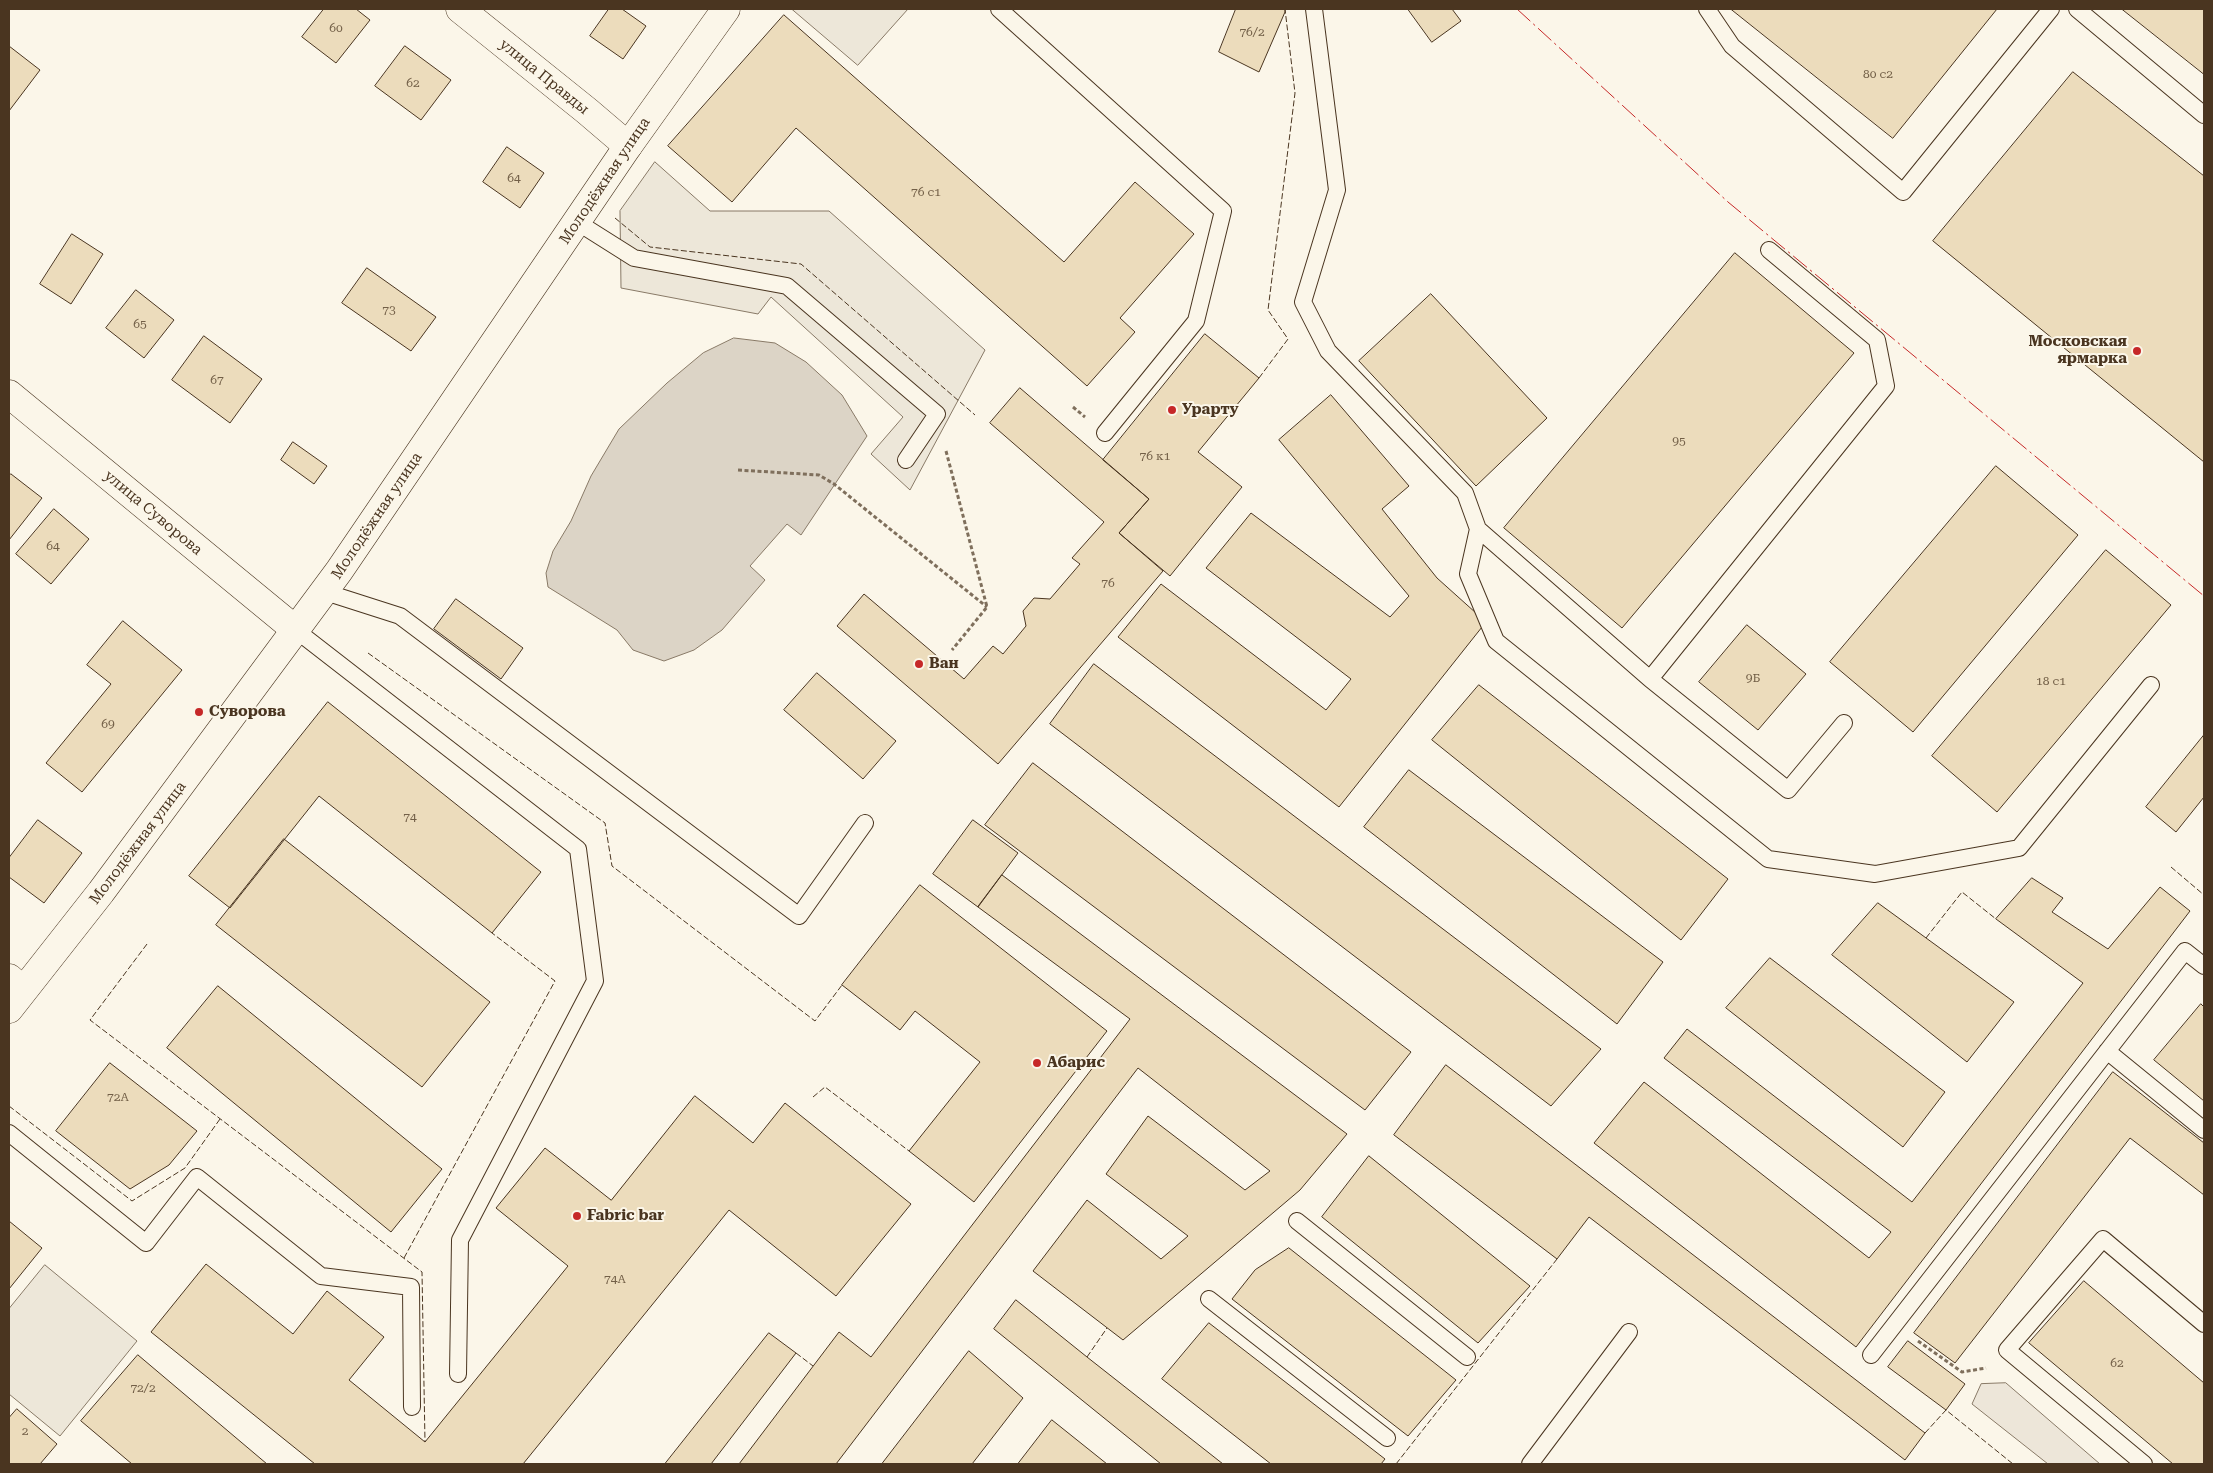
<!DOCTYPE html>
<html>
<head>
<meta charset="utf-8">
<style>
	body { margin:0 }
	#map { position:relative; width:2213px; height:1473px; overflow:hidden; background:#fbf6e9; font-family:"Roboto Serif",serif }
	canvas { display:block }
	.frame { position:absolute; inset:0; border:10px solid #4a3520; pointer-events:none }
</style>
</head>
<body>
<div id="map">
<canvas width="2213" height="1473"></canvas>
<div class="frame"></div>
</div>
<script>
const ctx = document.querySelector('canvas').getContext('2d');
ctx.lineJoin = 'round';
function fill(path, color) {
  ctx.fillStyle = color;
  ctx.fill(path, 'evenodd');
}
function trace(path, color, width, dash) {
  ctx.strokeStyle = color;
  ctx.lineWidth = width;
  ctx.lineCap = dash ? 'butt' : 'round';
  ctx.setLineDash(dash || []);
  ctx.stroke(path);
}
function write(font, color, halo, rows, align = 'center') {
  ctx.font = font + ' "Roboto Serif",serif';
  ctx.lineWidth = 4;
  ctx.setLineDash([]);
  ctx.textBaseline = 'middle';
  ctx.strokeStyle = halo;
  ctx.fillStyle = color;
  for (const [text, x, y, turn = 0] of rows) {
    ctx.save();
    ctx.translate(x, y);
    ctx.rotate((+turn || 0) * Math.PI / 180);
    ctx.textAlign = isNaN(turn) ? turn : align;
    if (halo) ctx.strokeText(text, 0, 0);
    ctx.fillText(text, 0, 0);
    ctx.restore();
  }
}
const green = new Path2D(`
	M2006,1383L2100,1464H2048L1972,1404L1981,1384Z`);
fill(green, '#ede6d9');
trace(green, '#887966', 1);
const parking = new Path2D(`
	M792,9H908L858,65Z
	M655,162L710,211H829L985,350L910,490L871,454L903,417L771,297L758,314L621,288L620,211Z
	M45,1265L137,1341L60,1436L9,1394V1309Z`);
fill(parking, '#ede7d9');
trace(parking, '#887966', 1);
const water = new Path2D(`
	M734,338L775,343L806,362L842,395L867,436L801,535L787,524L750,566L765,580L722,630L694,650L664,661L633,650L617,630L548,587L546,573L553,551L571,521L591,476L619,429L667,383L703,353Z`);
fill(water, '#dcd4c6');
trace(water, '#887966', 1);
const building = new Path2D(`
	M324,9H356L370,20L336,63L302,37Z
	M609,9H622L646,26L623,59L590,36Z
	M1236,9H1285V12L1259,72L1219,52Z
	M1408,9H1452L1461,21L1432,42Z
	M1731,9H1997L1893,138Z
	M2122,9H2204V74Z
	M784,15L1064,262L1135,182L1194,234L1120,318L1135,332L1087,386L796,128L732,202L668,146Z
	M9,46L40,70L9,111Z
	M405,46L451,80L421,120L375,86Z
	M2073,72L2204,176V462L1933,241Z
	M507,147L544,173L520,208L483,182Z
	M72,234L103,254L71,304L40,284Z
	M1735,253L1854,353L1622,628L1504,528Z
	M367,268L436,317L411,351L342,303Z
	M136,290L174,320L144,358L106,328Z
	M1431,294L1547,418L1476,486L1359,361Z
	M1205,334L1259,378L1198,452L1242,487L1170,576L1119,533L1149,499L1103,460Z
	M204,336L262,379L230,423L172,380Z
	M1020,388L1149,499L1119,533L1163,571L998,764L837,626L864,594L964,679L993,646L1003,654L1026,626L1023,611L1034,598L1050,599L1080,564L1072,558L1104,522L990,423Z
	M1331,395L1409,486L1382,509L1437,578L1486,622L1339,807L1118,637L1161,584L1326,710L1351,679L1206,568L1251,513L1390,617L1409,596L1279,440Z
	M293,442L327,466L314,484L281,460Z
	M1996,466L2078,535L1913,732L1830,662Z
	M11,474L42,498L9,540V476Z
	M54,509L89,539L51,584L16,554Z
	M2106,550L2171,605L1997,812L1932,756Z
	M456,599L523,648L501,679L434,629Z
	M123,621L182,670L82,792L46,763L111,684L87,665Z
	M1747,625L1806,674L1758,730L1699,682Z
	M1094,664L1601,1049L1551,1106L1050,724Z
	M817,673L896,741L863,779L784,710Z
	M1479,685L1728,879L1681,940L1432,740Z
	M328,702L541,872L492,933L319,796L230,908L189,876Z
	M2204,735V797L2176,832L2146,807Z
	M1033,763L1411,1052L1365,1110L985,825Z
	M1409,770L1663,962L1617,1024L1364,827Z
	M38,820L82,853L44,903L9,877V858Z
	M973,820L1018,853L978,907L933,874Z
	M284,839L490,1002L422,1087L216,925Z
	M1002,875L1347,1134L1300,1190L1123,1340L1033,1271L1087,1200L1161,1259L1188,1236L1106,1174L1148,1116L1245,1190L1270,1171L1138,1068L836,1464H739L839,1332L871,1357L1130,1019L978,907Z
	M2032,878L2063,898L2052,912L2108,949L2160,887L2190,911L1856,1347L1594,1143L1644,1082L1869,1258L1891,1232L1664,1058L1687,1029L1912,1202L2083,983L1996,919Z
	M920,885L1107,1031L974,1202L909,1151L980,1062L915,1011L900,1030L842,985Z
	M1878,903L2014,1002L1967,1062L1832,955Z
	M1770,958L1945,1092L1903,1147L1726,1008Z
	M218,986L442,1169L391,1232L167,1048Z
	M2201,1004L2204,1007V1101L2154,1060Z
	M110,1063L197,1131L169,1165L130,1189L56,1131Z
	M1446,1065L1925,1433L1905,1460L1589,1217L1557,1259L1394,1135Z
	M2113,1072L2204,1143V1195L2130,1138L1955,1363L1914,1333Z
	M695,1096L753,1143L785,1103L911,1204L836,1296L729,1210L523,1464H315L151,1332L206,1264L293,1334L327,1291L384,1337L349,1380L425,1442L568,1266L496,1208L545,1148L611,1200Z
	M1369,1156L1530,1286L1478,1343L1322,1217Z
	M9,1221L42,1248L9,1289Z
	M1289,1248L1456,1380L1408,1436L1232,1299L1255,1270Z
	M2084,1281L2204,1383V1464H2173L2029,1343Z
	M1016,1300L1087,1357L1223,1464H1161L994,1329Z
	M1209,1323L1385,1459L1381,1464H1271L1162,1379Z
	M769,1333L796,1353L711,1464H665Z
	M1908,1341L1965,1384L1946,1410L1888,1367Z
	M969,1351L1023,1398L972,1464H882Z
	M138,1355L267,1464H132L81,1421Z
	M17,1409L57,1444L40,1464H9V1418Z
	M1052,1420L1107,1464H1018Z`);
fill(building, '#ecdcbc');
trace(building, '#4a3520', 1);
const service = new Path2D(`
	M999,9L1223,211L1196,321L1105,433
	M1314,9L1337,190L1303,302L1328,351L1465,493L1478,529L1468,574L1496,641L1768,859L1875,874L2019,848L2151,685
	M1707,9L1732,46L1903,192L2051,9
	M2077,9L2204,115
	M577,222L634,258L787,286L937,414L906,460
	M1478,529L1650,679L1788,790L1844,723
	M325,592L400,616L799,916L865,823
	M297,631L578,849L595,981L460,1240L458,1374
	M1650,679L1886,386L1877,340L1769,250
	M2107,1051L2204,1130
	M9,1133L146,1243L197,1177L321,1276L411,1287L412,1407
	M1297,1221L1467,1357
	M1209,1299L1387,1438
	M1871,1355L2185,951L2204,966
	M1530,1464L1629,1332
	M2144,1464L2007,1350L2103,1239L2204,1324`);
const minor = new Path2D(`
	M460,9L587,111L628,146
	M9,394L297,631
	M9,978L23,990`);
const tertiary = new Path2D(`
	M9,1009L101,892L339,571L628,146L726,9`);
trace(service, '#4a3520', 18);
trace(minor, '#4a3520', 29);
trace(tertiary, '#4a3520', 29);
trace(new Path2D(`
	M1073,407L1085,417
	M946,451L987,607L952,650
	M738,470L819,475L834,484L987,607
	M1918,1341L1962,1372L1986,1368`), '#7f6f5c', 3, [4, 2.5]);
trace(service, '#fbf6e9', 16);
trace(minor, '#fbf6e9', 28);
trace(tertiary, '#fbf6e9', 28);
trace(new Path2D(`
	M615,218L650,247L801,264L975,415
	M1259,378L1288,339L1268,310L1295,93L1285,9
	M368,653L605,823L612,866L815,1021L842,985
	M2171,867L2204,895
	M1926,938L1962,892L1996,919
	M147,944L90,1020L422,1272L425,1442
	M813,1097L825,1087L909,1151
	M9,1106L132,1201L185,1168L220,1119
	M404,1258L555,981L492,933
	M796,1353L813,1366
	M1087,1357L1107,1328
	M1925,1433L1946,1410L2013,1464
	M1396,1464L1557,1259`), '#4a3520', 1, [6, 2.5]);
trace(new Path2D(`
	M1517,9L1728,202L2204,596`), '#c62828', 1, [18, 4, 2.5, 4]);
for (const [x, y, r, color] of [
	[2137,351,5,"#c62828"],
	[1172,410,5,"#c62828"],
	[919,664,5,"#c62828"],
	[199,712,5,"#c62828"],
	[1037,1063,5,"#c62828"],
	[577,1216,5,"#c62828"]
]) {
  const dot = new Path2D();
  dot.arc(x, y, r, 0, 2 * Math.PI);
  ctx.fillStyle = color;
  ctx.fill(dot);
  trace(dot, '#fbf6e9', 2);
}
write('12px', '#725f47', null, [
	["60",336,28],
	["76/2",1252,32],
	["80 с2",1878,74],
	["62",413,83],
	["64",514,178],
	["76 с1",926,192],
	["73",389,310],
	["65",140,324],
	["67",217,380],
	["95",1679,441],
	["76 к1",1155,456],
	["64",53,546],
	["76",1108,583],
	["9Б",1753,678],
	["18 с1",2051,681],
	["69",108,724],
	["74",410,817],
	["72А",118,1097],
	["74А",615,1279],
	["62",2117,1363],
	["72/2",143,1388],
	["2",25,1431]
]);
write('15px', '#4a3520', '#fbf6e9', [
	["улица Правды",544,77,39],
	["Молодёжная улица",605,181,-56],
	["улица Суворова",153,513,40],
	["Молодёжная улица",377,516,-56],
	["Молодёжная улица",138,843,-53]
]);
write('bold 15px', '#4a3520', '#fbf6e9', [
	["Московская",2127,342,"right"],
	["ярмарка",2127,359,"right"],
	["Урарту",1182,410],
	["Ван",929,664],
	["Суворова",209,712],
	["Абарис",1047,1063],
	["Fabric bar",587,1216]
], 'left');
</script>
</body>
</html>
